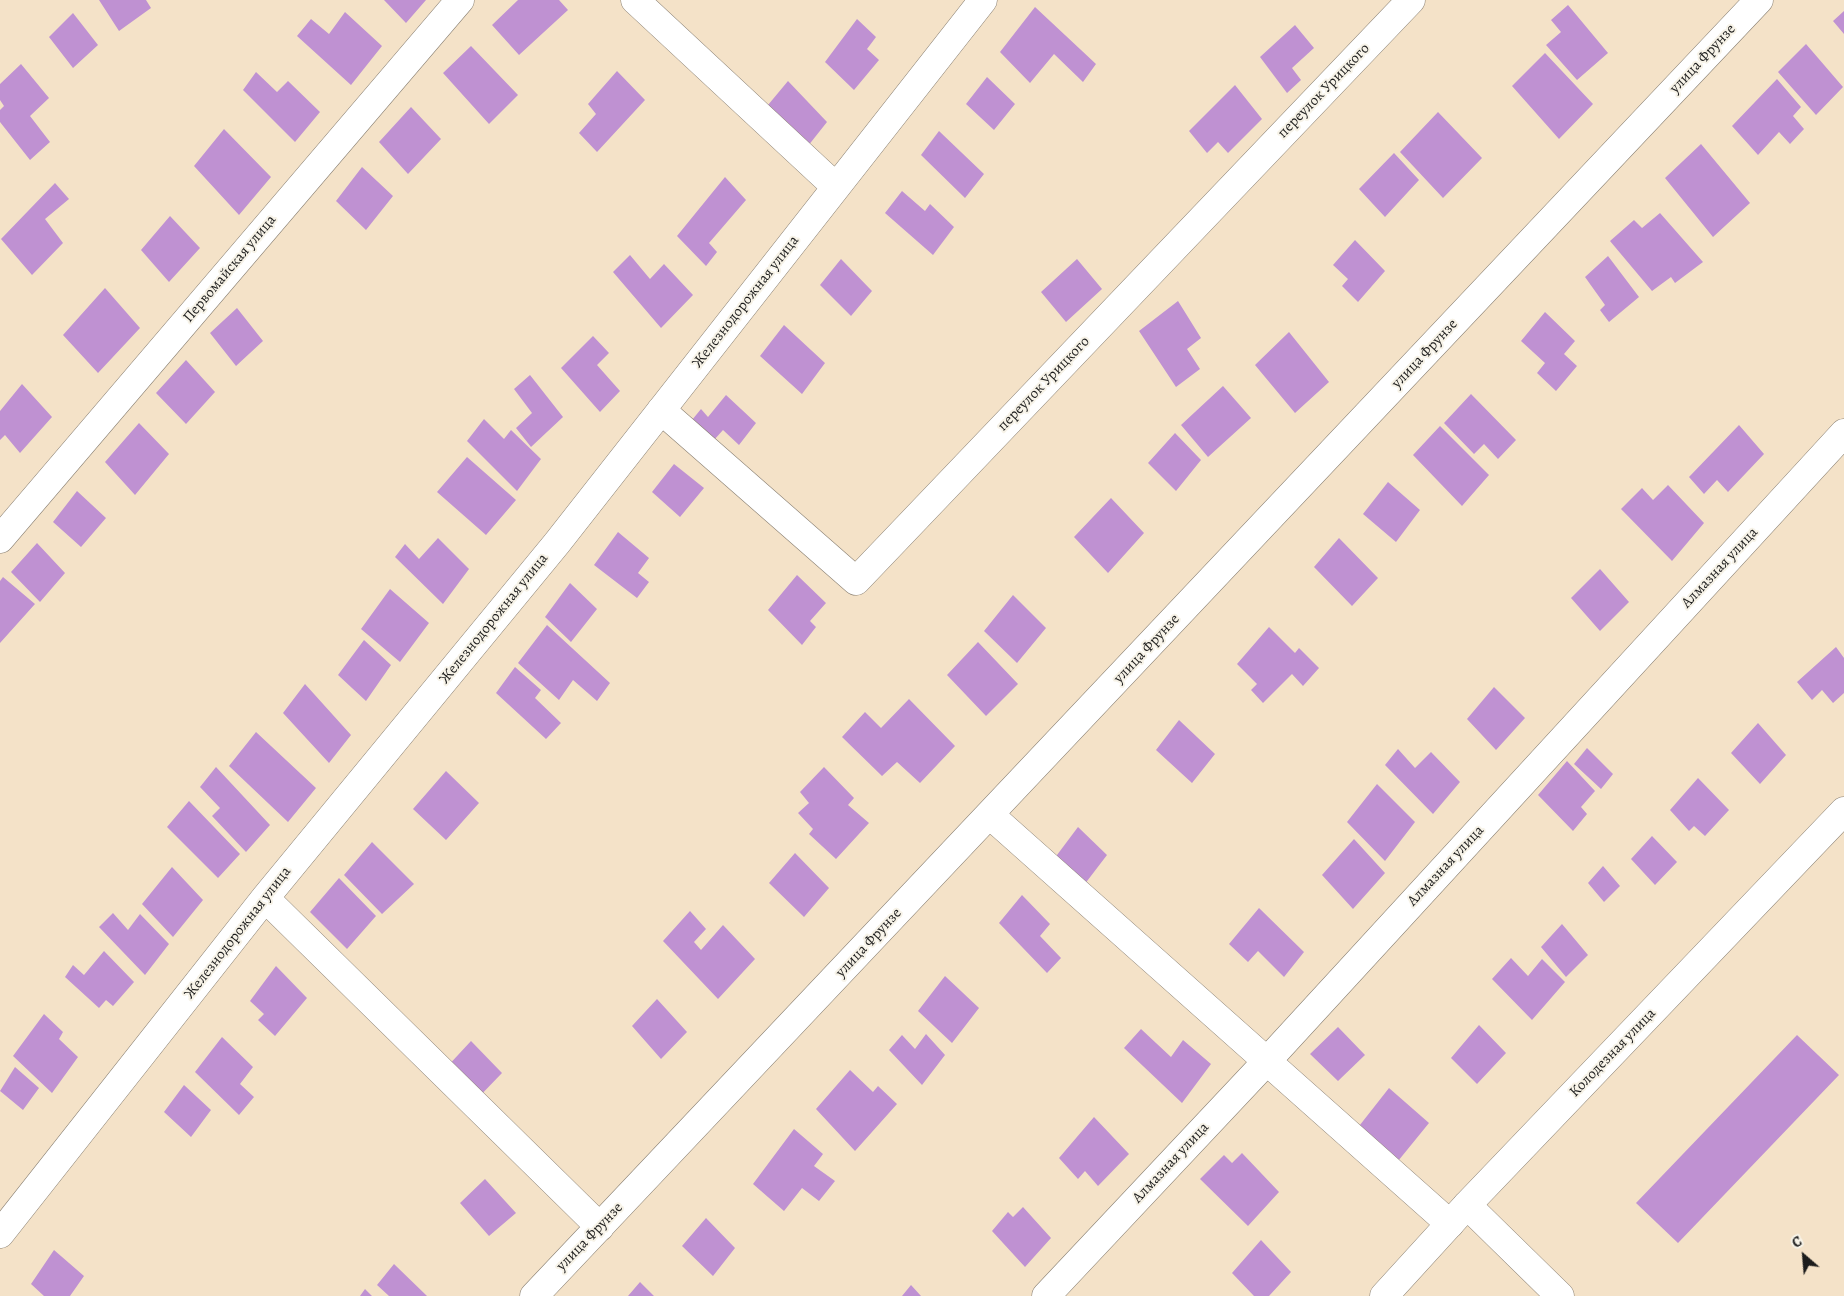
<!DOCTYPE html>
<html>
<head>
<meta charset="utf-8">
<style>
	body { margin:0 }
	#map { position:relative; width:1844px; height:1296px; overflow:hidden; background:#f4e2c8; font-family:Alegreya,serif }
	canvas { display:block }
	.north { position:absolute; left:1779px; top:1231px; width:50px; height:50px; -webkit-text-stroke:4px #f7f3e8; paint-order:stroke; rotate:333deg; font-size:14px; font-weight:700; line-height:20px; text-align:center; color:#1c1c1c }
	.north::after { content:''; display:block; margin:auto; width:18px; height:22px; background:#1c1c1c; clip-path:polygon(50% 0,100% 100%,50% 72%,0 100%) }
</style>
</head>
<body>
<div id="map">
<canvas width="1844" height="1296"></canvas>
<div class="north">С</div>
</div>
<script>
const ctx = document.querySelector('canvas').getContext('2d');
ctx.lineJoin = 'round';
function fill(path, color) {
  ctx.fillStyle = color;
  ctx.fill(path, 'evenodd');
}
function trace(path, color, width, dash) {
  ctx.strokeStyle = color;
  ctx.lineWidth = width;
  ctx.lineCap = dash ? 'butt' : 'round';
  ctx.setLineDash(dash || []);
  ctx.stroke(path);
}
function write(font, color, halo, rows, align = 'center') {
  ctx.font = font + ' Alegreya,serif';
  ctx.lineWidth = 4;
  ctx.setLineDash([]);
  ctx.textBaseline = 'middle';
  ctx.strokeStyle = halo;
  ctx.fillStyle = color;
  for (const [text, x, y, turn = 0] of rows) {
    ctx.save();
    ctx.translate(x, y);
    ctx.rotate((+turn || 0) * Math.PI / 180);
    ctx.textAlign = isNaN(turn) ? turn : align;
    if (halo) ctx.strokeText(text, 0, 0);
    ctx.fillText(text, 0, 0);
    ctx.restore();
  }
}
fill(new Path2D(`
	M99,0H146L151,8L119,31Z
	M384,0H426L406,23Z
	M518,0H559L568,10L519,55L492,25Z
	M1568,5L1608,53L1577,80L1546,45L1561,32L1551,20Z
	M1035,7L1096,64L1083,82L1054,54L1030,83L1000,52Z
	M1844,11V34L1833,21Z
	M345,12L382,46L351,85L297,36L311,19L329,34Z
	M73,13L98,45L73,68L49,37Z
	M857,19L876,37L867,49L879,60L854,90L825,62Z
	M1295,25L1314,48L1292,68L1301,80L1287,93L1260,57Z
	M1806,44L1843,87L1816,115L1778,72Z
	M471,46L518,95L489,124L443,73Z
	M1545,53L1593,104L1559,139L1512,86Z
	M21,64L49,98L30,116L50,142L30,160L0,122V110L4,106L0,100V84Z
	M617,71L645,100L597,152L579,133L596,114L588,104Z
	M256,72L277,92L288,81L320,112L295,142L243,90Z
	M987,77L1015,104L994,130L966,104Z
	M1777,79L1801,107L1793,116L1804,129L1790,144L1779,132L1758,155L1732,126Z
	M788,81L827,122L804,151L763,111Z
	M1235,85L1262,119L1228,153L1218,142L1207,153L1189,131Z
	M411,107L441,139L408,174L379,142Z
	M1438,112L1482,158L1443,198L1400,152Z
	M224,129L271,177L239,215L194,166Z
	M939,131L984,174L965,198L921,155Z
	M1701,144L1750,203L1713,237L1665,178Z
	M1394,153L1419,180L1385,217L1359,189Z
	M362,167L393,196L366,230L336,201Z
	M725,177L746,200L709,243L717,252L706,266L677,236Z
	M55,183L69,199L45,219L63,243L32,275L1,239Z
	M902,191L925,211L930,204L954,227L933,255L885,213Z
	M1660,213L1703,262L1675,283L1671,277L1652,291L1610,241L1634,220L1642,228Z
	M170,216L200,248L169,282L141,250Z
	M1355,240L1385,271L1358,302L1342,286L1348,279L1333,265Z
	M630,255L650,279L664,264L693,295L661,328L613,272Z
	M1608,256L1639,297L1609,322L1600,310L1605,305L1585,277Z
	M841,259L872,291L851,316L820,285Z
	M1077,259L1102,289L1066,322L1041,292Z
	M105,288L140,328L98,373L63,335Z
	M1178,301L1201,338L1187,349L1200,369L1176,387L1139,331Z
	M237,308L263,341L236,366L210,333Z
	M1545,312L1575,341L1564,354L1577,366L1556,391L1537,373L1545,363L1521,341Z
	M784,325L825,363L802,394L760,356Z
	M1289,332L1329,382L1295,413L1255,365Z
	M593,336L609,353L597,365L620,391L600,412L561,368Z
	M186,360L215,392L186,424L156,393Z
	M530,375L563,417L531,447L516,428L532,413L514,389Z
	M22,384L52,417L20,453L5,435L0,440V411Z
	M1223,386L1251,418L1208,457L1181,425Z
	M1471,394L1516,440L1498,459L1484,444L1474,454L1444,423Z
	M726,395L756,423L739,445L723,430L714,440L692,420L701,409L708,417Z
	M484,419L504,439L511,430L541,459L517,491L467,441Z
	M139,423L169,454L135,495L105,462Z
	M1739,425L1764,454L1728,492L1717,480L1704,494L1689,477Z
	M1440,426L1489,475L1462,506L1413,455Z
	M1175,433L1201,460L1176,491L1148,463Z
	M467,457L516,500L486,535L437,492Z
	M674,464L704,488L680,517L652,492Z
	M1388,482L1420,510L1396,542L1363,514Z
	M1668,485L1704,523L1672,561L1621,509L1642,488L1653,500Z
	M77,491L106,518L81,547L53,522Z
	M1111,498L1144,533L1108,573L1074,537Z
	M618,532L649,558L638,573L649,582L637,598L594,565Z
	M438,538L469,569L443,604L395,557L405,544L419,559Z
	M1339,538L1378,578L1352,606L1314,567Z
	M37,543L65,573L40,602L11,572Z
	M1600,569L1629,602L1600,631L1571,598Z
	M797,575L826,603L810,621L816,627L802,645L768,610Z
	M3,577L35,604L0,643V581Z
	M570,583L597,609L571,642L545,617Z
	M390,589L429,623L400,662L361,629Z
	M1013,595L1046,628L1017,663L984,631Z
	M547,625L610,683L597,701L573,680L559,700L518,663Z
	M1269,627L1295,653L1299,648L1319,668L1303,686L1292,674L1263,703L1251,690L1257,684L1237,664Z
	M364,640L391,665L366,701L338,675Z
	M978,642L1018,684L986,716L947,675Z
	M1836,647L1844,658V693L1833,703L1822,690L1812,700L1797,682Z
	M515,667L541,690L535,698L561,723L546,739L496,693Z
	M305,684L351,735L329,763L283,713Z
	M1494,687L1525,718L1496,750L1467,719Z
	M909,699L955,746L920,783L897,762L882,776L842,737L865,712L881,728Z
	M1179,720L1215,754L1192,783L1156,750Z
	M1758,723L1786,755L1760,784L1731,753Z
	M256,732L316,788L288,822L229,766Z
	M1587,748L1613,774L1601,789L1574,764Z
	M1398,749L1415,768L1431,752L1460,782L1433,814L1385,765Z
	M1567,761L1595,791L1581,807L1587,814L1573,831L1538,795Z
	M216,767L270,825L246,852L212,816L220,808L200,787Z
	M824,767L854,798L848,805L869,823L836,859L809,834L813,829L798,813L809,803L800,792Z
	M446,771L479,803L446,840L413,809Z
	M1698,778L1729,810L1705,836L1694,826L1689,831L1670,810Z
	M1377,784L1415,822L1385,861L1347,822Z
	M189,801L240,854L218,878L167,827Z
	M1078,827L1107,855L1081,889L1051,863Z
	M1652,836L1677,862L1655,885L1631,859Z
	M1354,839L1385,873L1353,909L1322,875Z
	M372,842L414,884L382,914L344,875Z
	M795,853L829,888L804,917L769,883Z
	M1603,866L1620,886L1604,902L1588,883Z
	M172,867L203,900L173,937L142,904Z
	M339,878L376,916L347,949L310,912Z
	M1022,895L1050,924L1040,936L1061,958L1047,973L999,923Z
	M1259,908L1304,952L1284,977L1258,951L1248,962L1229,944Z
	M690,911L706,929L694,942L701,950L723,925L755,959L718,999L663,941Z
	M113,913L128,930L140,914L169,944L145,975L99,927Z
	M1562,924L1588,955L1566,977L1541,947Z
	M104,951L134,982L113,1006L106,1000L99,1008L65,977L73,965L84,975Z
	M1511,958L1528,976L1542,959L1565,982L1532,1020L1492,979Z
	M276,966L307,998L275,1036L258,1020L264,1014L250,1001Z
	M945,976L979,1008L952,1043L918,1011Z
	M657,999L687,1032L661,1059L632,1026Z
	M44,1014L63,1032L59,1039L78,1057L52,1093L13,1056Z
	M1479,1025L1506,1053L1477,1084L1451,1058Z
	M1338,1027L1365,1055L1338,1081L1310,1054Z
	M1141,1029L1171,1057L1183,1040L1211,1064L1182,1103L1124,1048Z
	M926,1034L945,1055L922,1085L889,1050L902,1035L915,1049Z
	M1797,1035L1839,1075L1678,1243L1636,1203Z
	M222,1037L253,1067L240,1084L254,1097L239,1115L195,1072Z
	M471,1041L502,1073L475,1101L445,1069Z
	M15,1067L39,1088L23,1110L0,1091Z
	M850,1070L873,1092L878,1086L897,1104L855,1151L816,1109Z
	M184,1085L211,1110L191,1137L164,1112Z
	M1389,1088L1429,1123L1394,1166L1356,1130Z
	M1094,1117L1129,1154L1098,1186L1085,1171L1078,1179L1059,1158Z
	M794,1129L823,1154L814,1166L835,1181L819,1201L802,1188L784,1211L753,1184Z
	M1242,1153L1279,1192L1248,1226L1200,1179L1224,1155L1232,1163Z
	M485,1179L516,1213L489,1236L460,1203Z
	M1023,1207L1051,1238L1025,1267L992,1231L1008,1212L1013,1217Z
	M706,1218L735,1248L713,1276L682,1246Z
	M1261,1240L1291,1272L1269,1296H1254L1232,1273Z
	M54,1250L84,1276L70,1296H44L31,1284Z
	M394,1264L427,1296H389L377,1285Z
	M640,1282L654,1296H628Z
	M911,1285L921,1296H902Z
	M365,1289L372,1296H360Z`), '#bf91d2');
const minor = new Path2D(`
	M635,0L836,187
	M661,410L856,581L1411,0
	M0,539L460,0
	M990,815L1450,1224
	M265,898L600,1227
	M1467,1205L1560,1296
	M0,1234L265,898L557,543L983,0
	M534,1296L1759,0
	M1046,1296L1267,1061L1844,433`);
const secondary = new Path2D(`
	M1384,1296L1467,1205L1844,811`);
trace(minor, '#887f72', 29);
trace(secondary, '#887f72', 29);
trace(minor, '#fff', 28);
trace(secondary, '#fff', 28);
write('15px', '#1c1c1c', '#f7f3e8', [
	["улица Фрунзе",1703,59,-47],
	["переулок Урицкого",1324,91,-46],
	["Первомайская улица",230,269,-50],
	["Железнодорожная улица",746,302,-52],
	["улица Фрунзе",1425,354,-47],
	["переулок Урицкого",1044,384,-46],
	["Алмазная улица",1720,568,-47],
	["Железнодорожная улица",494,619,-51],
	["улица Фрунзе",1147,649,-47],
	["Алмазная улица",1446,866,-47],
	["Железнодорожная улица",238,933,-52],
	["улица Фрунзе",869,943,-47],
	["Колодезная улица",1613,1053,-46],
	["Алмазная улица",1171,1163,-47],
	["улица Фрунзе",590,1237,-46]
]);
</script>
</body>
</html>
